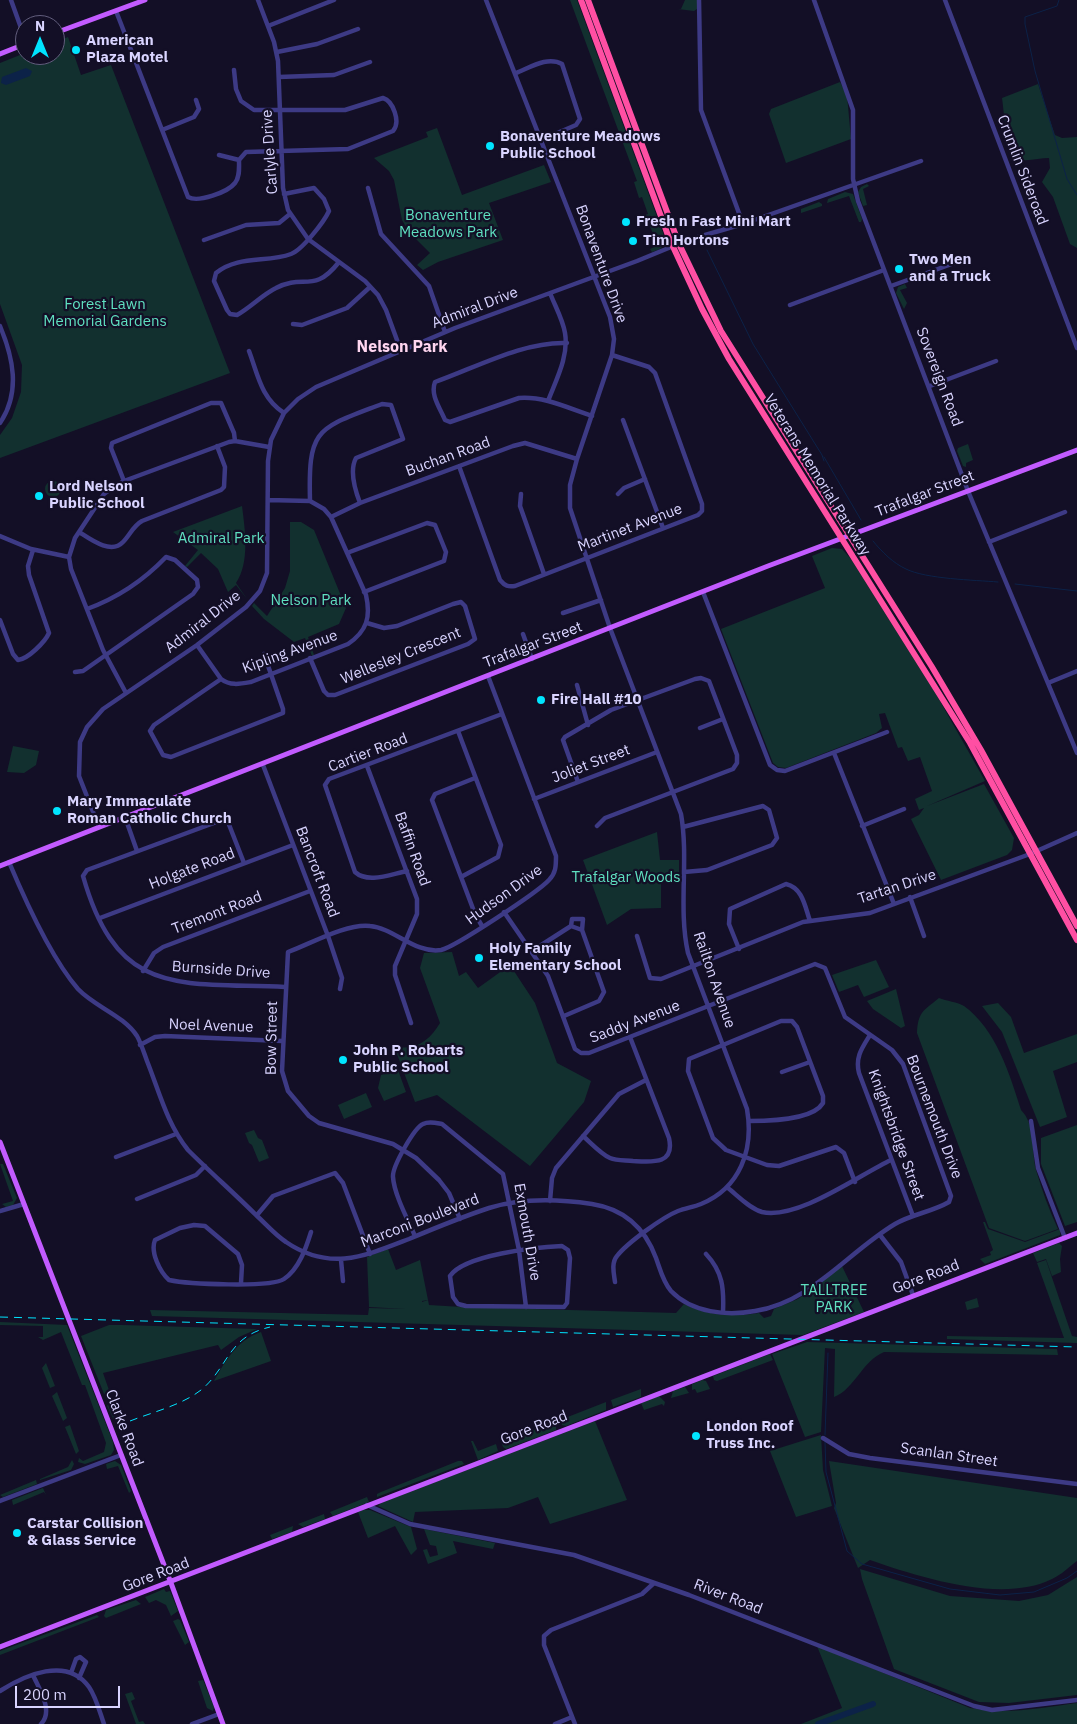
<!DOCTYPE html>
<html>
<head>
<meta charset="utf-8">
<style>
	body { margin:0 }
	#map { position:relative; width:1077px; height:1724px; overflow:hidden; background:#130f26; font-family:"IBM Plex Sans",sans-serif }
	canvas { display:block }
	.north { position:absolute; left:15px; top:15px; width:50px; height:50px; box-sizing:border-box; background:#130f26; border:1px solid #625e7d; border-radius:50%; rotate:0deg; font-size:14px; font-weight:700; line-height:20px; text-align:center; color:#d9d4ff }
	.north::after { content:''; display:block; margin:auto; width:18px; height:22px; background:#00e5ff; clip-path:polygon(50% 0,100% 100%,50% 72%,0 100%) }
	.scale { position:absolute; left:15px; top:1686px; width:105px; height:22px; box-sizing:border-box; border:2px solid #d9d4ff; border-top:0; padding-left:6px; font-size:15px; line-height:18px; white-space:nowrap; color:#d9d4ff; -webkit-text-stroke:4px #130f26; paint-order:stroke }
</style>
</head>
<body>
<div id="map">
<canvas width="1077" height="1724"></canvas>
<div class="north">N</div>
<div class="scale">200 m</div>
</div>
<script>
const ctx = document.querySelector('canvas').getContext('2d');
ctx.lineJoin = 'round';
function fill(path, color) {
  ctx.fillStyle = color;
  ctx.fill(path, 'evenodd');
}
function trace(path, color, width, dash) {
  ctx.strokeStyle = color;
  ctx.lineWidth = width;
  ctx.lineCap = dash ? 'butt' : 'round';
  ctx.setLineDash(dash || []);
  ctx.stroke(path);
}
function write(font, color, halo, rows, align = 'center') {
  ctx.font = font + ' "IBM Plex Sans",sans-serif';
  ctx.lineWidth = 4.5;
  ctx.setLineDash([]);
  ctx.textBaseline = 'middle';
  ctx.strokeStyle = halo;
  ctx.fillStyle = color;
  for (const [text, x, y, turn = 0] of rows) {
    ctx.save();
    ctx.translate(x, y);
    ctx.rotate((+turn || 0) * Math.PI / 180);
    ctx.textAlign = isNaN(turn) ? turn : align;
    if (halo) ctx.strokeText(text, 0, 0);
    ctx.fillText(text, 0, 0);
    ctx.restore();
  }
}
fill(new Path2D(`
	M570,0H577L663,233L664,245L660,249L652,252L650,249L658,245L645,215L648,214L642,197L639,198L634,182L637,181Z
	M685,0H697V9L694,11L678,9H681Z
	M68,37L81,75L111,65L230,373L0,458V435L12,418L21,392L22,365L0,304V63L25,53L55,55V42Z
	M840,82L847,95L851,139L786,163L769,114L771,109Z
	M1038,84L1055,135L1062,138L1077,137V248L1070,244L1053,197L1042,182L1050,168L1049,158C1041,158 1030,161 1022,160C1006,157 1004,111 1002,98Z
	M437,128L462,195L544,165L551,182L489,203L503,240L438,262L423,270L417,265L430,253L409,232L402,220L394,180L389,171L374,158L428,137L426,132Z
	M867,184L869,186L863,189L867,205L863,206L858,192L861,187Z
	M845,192L853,194L862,219L861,222H859L849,196L827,203L828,199Z
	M819,202L822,204V206L801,213V209Z
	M905,284L907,288L900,290L907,303L904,309L896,293L898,287Z
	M968,444L973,460L966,463V467L963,466L957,451L958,448Z
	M45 489a8 8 0 1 1 16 0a8 8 0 1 1-16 0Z
	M242,506C245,530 250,562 236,583L247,599L236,585L228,592L218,569L201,553L187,567L185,566L198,550L173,532Z
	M290,522H301L314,530L346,608L339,624L308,637L314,655L312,656L305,638L294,642L264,619L252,606L254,603L267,616L285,588L290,571Z
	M832,548L842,549L851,559L936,694L985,781L927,806L984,784L1014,838L1012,850L1007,855L941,880L911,819L919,815L924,808L919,810L915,799L932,791L920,757L908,761L902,747L898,748L885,713L879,714L882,728L876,733L786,768L778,767L773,763L721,629L825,588L812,556Z
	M13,746L39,751L36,765L24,773L7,772Z
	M657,832L660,860H679V881H661V908L631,909L607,925L583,860Z
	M452,952L459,976L466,972L478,988L510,965L535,1003L557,1063L591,1081L584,1102L530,1166L437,1095L415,1102L394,1046C415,1052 430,1040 440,1023L420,968L424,953Z
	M876,960L889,987L864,997L858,985L839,992L832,975Z
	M896,989L905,1026L901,1028L873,1009L867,1001Z
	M939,998C946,1001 958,1002 964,1006C996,1029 1010,1075 1021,1110C1036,1125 1031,1150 1036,1170C1042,1190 1049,1210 1058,1229L1025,1241L989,1228L917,1033C918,1012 923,1011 939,998Z
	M998,1003L1011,1017L1024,1053L1077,1034V1062L1053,1071L1067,1117L1040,1127L1002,1032L982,1006Z
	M398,1070L406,1092L384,1101L378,1088L381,1075Z
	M366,1093L372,1107L344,1119L338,1105Z
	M1077,1125V1222L1065,1226L1041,1164V1138Z
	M254,1130L258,1138L262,1140L269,1158L259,1162L252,1145L249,1143L245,1133Z
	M0,1164H3L17,1198L13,1205L6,1207L2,1204L13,1201Z
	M983,1222H985L988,1229L1025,1242L1060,1229V1235L985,1264L980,1259L991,1255L990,1252L993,1250Z
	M1059,1243L1062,1246L1060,1259L1061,1272L1052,1276L1046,1259L1037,1262L1033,1253Z
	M388,1249L396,1270L420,1260L428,1300L422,1301V1306V1302L428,1300L429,1305L462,1307L676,1313L684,1304C708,1316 733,1317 759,1313L764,1318L771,1316L774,1309L798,1299L842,1266L864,1312L803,1335L152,1316L150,1310L368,1315L369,1308L406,1309L369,1307L367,1257Z
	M1046,1260L1072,1336L1077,1337V1343L947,1339V1336L1064,1338L1037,1263Z
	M977,1298L979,1307L967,1310L965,1302Z
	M0,1322L67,1325L113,1442L114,1450L111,1455L85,1464L78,1462L79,1458L83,1461L104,1452L106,1443L85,1385H82L61,1332L43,1340L38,1337H43V1326L0,1325Z
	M109,1325H122L257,1329L239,1337L221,1350L218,1345L103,1373L110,1393L104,1394L81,1336Z
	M261,1332L271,1361L214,1381C226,1360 237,1340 261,1332Z
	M807,1342L1057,1349L1058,1355L884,1352C862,1361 855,1389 834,1397L835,1349L825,1348L821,1432L805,1437L772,1354Z
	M770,1354L773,1360L717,1381L714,1380L713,1376Z
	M46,1363L55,1386L50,1388L42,1368Z
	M702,1380L706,1381L710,1389L697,1393L695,1389L692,1390V1384Z
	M685,1387L689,1393L671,1398L673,1391Z
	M641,1389V1397L613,1407L611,1400Z
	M57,1392L67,1418L63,1421L52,1396Z
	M659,1396L665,1402L664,1406L662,1404L644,1410L641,1403Z
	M110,1401L114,1402L119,1419L114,1420L107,1406Z
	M606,1402V1410L566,1426L562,1425L560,1420Z
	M595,1421L627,1500L550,1524L538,1497L508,1508L415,1512L413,1522L378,1506L381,1503Z
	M556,1422V1430L506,1449L503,1447L501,1442Z
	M70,1425L79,1451L76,1454L65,1427Z
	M821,1435L823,1470L832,1506L796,1517L770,1451Z
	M471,1441H473L478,1451L496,1444L498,1451L478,1460Z
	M72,1460L74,1464L71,1470L40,1480V1479L68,1467Z
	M115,1461L121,1465L131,1491L129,1493L118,1466L107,1469L106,1464Z
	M458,1461H462L464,1464L377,1497V1494L381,1492Z
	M829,1461L1077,1498V1561C1069,1567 1061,1575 1052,1579C1002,1604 919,1577 870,1560L858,1568L834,1508L836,1503Z
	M36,1480L37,1484L3,1497L0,1495Z
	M43,1488L46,1495L44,1492L13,1505L12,1500Z
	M367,1497L369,1502L333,1516L330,1512Z
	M363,1510H370L411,1527L417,1549L411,1555L395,1526L368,1538L358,1512Z
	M324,1514L325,1519L303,1527L298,1524Z
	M293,1526L292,1532L272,1539L270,1535Z
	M424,1529L495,1543L493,1549L453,1541L457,1553L428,1564L423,1550L427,1549L430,1557L438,1555L436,1546L430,1545Z
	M860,1569L950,1596L1019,1601L1048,1595L1077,1577V1695L1009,1703L979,1702L894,1669L862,1579Z
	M164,1589L166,1592L170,1591L178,1611L171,1616L166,1605L156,1600L149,1603L145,1597Z
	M136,1600L141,1604L106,1618L104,1616L106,1610Z
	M97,1615L99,1617L0,1655V1651Z
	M178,1619L180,1620L189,1642L185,1645L173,1621Z
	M817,1646L970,1708C1006,1715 1041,1708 1077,1703V1724H801L842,1708Z
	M203,1680L214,1707L213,1711L207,1708L198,1681Z
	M132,1692L135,1699L131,1701L139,1722L143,1721L145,1724H136L125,1694Z`), '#12302f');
fill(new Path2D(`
	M26,68L32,71L30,76L6,85L1,83L2,77Z`), '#0c2248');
trace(new Path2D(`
	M1059,0L1057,6L1025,17V24L1035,71L1067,179L1077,195
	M707,250L753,344L822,455L824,461
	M824,457L861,520
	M873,541C882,552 893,563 906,569C926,579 974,580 998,582
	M1015,584L1077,591
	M825,1435L828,1353
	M825,1442L826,1472L847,1551L862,1564L950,1589L1000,1595L1034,1592L1067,1578L1077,1571`), '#0c2248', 1);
trace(new Path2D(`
	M818,1724L873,1704`), '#0c2248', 6);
trace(new Path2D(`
	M11,0L25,39
	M258,0L274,42L278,61L283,188L288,210L308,239L365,281L378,295L386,310L401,351
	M486,0L610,317L614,339L612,355L577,459L570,485V508L610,628L681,814C689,860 678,908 688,953L747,1109C754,1150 740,1188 701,1204C694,1207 686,1208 678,1211C663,1217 627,1243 617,1256C611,1263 614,1274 615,1282
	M699,0L701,110L743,224
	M814,0L853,110V179L858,201L968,491L1077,753
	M945,0L1077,348
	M116,11L188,197C198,203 228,192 235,183C240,177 239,168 239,160L246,152L348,149L393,131C401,122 393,101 383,98L345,110H254L241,101L236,89L234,70
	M268,26L334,0
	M277,52L317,44L358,29
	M516,73C531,67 548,56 562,64L580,119L576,125L541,140
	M279,77L334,75L370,62
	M162,130L194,117L199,109L196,100
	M219,155L239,160
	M368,188L381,234L429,286L445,332
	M284,194L314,188L324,199L329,211C324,222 302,250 291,254C267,263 238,255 216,273L214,281L227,310L230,314L237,315C251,307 262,295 276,288C304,273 313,295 339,262
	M204,240L246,225L279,223L290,214
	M891,286L960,261
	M790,305L884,270
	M293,324L302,325L347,308L370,287
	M0,326C13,357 21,392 0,423
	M567,343C524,341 475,368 435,382C430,395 440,408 445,420L450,422L519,398C544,396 568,408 592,416
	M249,351C258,375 261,398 284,413
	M930,386L996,361
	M548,401C556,380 569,356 565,333C563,320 555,306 550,293
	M623,420L663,528
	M459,466L500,580C505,586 508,587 515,586L698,515L702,511V504L655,373L649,367L612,355
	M124,481L111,448L112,443L211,403H221L234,433L235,441
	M521,494L520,506L544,574
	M618,494L624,488L645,479
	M310,501C308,427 317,429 382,404L391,405L403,439L356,458C349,471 355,490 360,503
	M331,517L360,503L513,446L525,443L577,459
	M79,532C90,539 111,555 123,542C130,535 133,526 142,521L221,490L224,487L225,467L217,446
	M0,536L31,549L69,557
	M989,542L1065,512
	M347,553L427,523L435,525L446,552L444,561L364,592
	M703,592L770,765L777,770L785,771L887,732
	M563,613L601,600
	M0,620L13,654L18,660C28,659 45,642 49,633L29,575L28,566L33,550
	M523,634L532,659
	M197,645L221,679C230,686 240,684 251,682L348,644C367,631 371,617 366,595L331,517L324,509L310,501L268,500
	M310,658L324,691L328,695H335L468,644L475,639L465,606L461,602L453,604L397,626L384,628L367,623
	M75,672L83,671L193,594L198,587L197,580L175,560L166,557C144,580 117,598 87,609
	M221,679L154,725L150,731L163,755L171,757L283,713V709L264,654
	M1048,683L1077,671
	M577,685L588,725
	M126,693L103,650L71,569L69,557L75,538L104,494L112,488L124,481L229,442L235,441L269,447
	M700,728L723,719
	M458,731L501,845L498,857L461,877
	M834,753L894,904
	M263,765L328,936L342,978L340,989
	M367,766L417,899V914L395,966V975L411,1023
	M475,778L435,794L432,800L475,914L482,926
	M578,782L563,740L565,737L611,710L695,679L701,678L709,681L737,755V763L733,769L605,818L597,826
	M534,799L657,752
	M125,817L137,851
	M862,826L904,809
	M99,827L79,776L80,742L87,727L103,709L197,645L246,607L260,591L267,573L268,461L271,440L284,413L298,399L316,387L455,328L637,261L688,240L743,224L921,161
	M683,827L763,806L769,810L777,838L772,845L707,870L684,872
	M9,862C25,900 52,959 78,989C95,1007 123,1015 137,1036C141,1043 144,1053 147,1061C159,1091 167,1124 188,1150C210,1172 234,1193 256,1215C266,1224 275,1235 286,1242C330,1272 365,1256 409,1239C435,1228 462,1217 489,1208C521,1198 558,1199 592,1204C624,1209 645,1228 656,1258C660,1269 663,1282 671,1291C692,1313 727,1316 755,1311C812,1302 848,1252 895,1224C912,1214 932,1212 949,1202L951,1196L903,1064L892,1050L845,1017L825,968L815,964L589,1053H581L575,1049L548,976L504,912
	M244,863L228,822L222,820L87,870L83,876C118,999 179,982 285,987
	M407,871C391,874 368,884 355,872L325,785L329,779L502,714
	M910,897L924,936
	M100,918L293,845
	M571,926L572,919H583L582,930
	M637,936L650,978L661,979L803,922L870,913L1030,854L1077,833
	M739,949L729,924L730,909L786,884C803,888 805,907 810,921
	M532,951L571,926L582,930L604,992L599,1001L564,1016
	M143,971L154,953L163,947L310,891
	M870,1035C862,1048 855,1057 859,1073L913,1216
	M140,1045L155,1037L165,1036L282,1041
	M782,1072L810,1062
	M749,1121C768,1121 813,1120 823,1103V1096L797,1027L792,1021H781L689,1059L688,1071L713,1138L726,1150L767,1165L779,1166L836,1147L844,1153L855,1182
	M1031,1121L1038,1168L1065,1238
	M583,1136C591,1143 601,1154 610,1158C617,1161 626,1160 633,1161C652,1162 675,1165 669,1138L630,1037
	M116,1157L176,1134
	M728,1188C738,1196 749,1208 762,1212C798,1220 859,1175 891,1160
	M137,1199L196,1175L205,1166
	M550,1201L552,1178L556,1168L619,1094L646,1080
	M0,1211L24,1204
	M257,1215L273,1196L335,1173L343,1183L370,1254
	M460,1219L449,1193L439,1180L416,1158L393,1144L319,1123L309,1116L288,1091L282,1071L288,952C310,944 347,923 370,926C394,928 415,954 441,950C455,947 538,892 549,880C556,873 556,866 556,856L488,676
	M880,1235L901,1262L913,1295
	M415,1236C408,1220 394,1194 393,1177C392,1167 414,1128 423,1124C429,1121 436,1123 442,1124L503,1174L519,1250L526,1307
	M562,1246L568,1250L570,1258L567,1303L564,1307L466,1306L458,1304L453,1297L450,1276C464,1255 536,1247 562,1246Z
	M706,1254C723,1272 724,1289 723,1312
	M341,1260L343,1281
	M241,1283L242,1265L238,1254L205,1226L194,1225L180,1228L155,1240C150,1252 160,1272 169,1280C187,1284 271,1288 284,1279C299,1269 306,1248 311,1232
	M823,1438L849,1454L870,1458L1077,1484
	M0,1501L121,1455
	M367,1505L410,1524L574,1555L689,1595L974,1706L992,1710L1077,1700
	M71,1673L76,1659L80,1657L86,1662L79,1678
	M33,1675C39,1689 54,1711 41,1724
	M0,1691C25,1675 67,1656 89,1687C96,1697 100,1713 104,1724
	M192,1724L219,1714
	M555,1724L572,1717
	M575,1724L544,1645V1636L551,1630L642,1594L654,1583`), '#3d3a85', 4.5);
trace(new Path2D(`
	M55,33L145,0
	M0,54L25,44
	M0,866L768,566L1077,450
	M0,1142L171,1583L223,1724
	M0,1647L1077,1233`), '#c25bff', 5);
trace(new Path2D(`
	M581,0L669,238L702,309L729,359L970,743L1077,940
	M588,0L679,244L721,331L932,667L981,750L1077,926`), '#ff4fa3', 6);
trace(new Path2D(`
	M0,1317L1077,1347
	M130,1421C153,1412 182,1405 201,1390C229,1367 227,1337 270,1327`), '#00e5ff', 1, [8, 6]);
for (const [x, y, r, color] of [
	[76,50,5,"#00e5ff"],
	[490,146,5,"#00e5ff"],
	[626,222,5,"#00e5ff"],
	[633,241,5,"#00e5ff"],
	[899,269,5,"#00e5ff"],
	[39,496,5,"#00e5ff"],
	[541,700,5,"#00e5ff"],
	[57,811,5,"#00e5ff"],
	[479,958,5,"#00e5ff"],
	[343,1060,5,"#00e5ff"],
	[696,1436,5,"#00e5ff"],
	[17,1533,5,"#00e5ff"]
]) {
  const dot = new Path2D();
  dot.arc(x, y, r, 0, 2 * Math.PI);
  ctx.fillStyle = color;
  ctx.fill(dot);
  trace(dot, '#130f26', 2);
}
write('bold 15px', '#d9d4ff', '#130f26', [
	["American",86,41],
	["Plaza Motel",86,58],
	["Bonaventure Meadows",500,137],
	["Public School",500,154],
	["Fresh n Fast Mini Mart",636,222],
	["Tim Hortons",643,241],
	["Two Men",909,260],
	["and a Truck",909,277],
	["Lord Nelson",49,487],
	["Public School",49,504],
	["Fire Hall #10",551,700],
	["Mary Immaculate",67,802],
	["Roman Catholic Church",67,819],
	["Holy Family",489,949],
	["Elementary School",489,966],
	["John P. Robarts",353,1051],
	["Public School",353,1068],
	["London Roof",706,1427],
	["Truss Inc.",706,1444],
	["Carstar Collision",27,1524],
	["& Glass Service",27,1541]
], 'left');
write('15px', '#d9d4ff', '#130f26', [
	["Carlyle Drive",270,152,-94],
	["Crumlin Sideroad",1022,170,69],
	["Bonaventure Drive",601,264,70],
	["Admiral Drive",475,308,-21],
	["Sovereign Road",939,377,69],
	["Buchan Road",448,457,-20],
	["Veterans Memorial Parkway",817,475,58],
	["Trafalgar Street",925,494,-21],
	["Martinet Avenue",630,528,-21],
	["Admiral Drive",203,622,-38],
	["Trafalgar Street",533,645,-21],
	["Kipling Avenue",290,652,-20],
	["Wellesley Crescent",401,656,-22],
	["Cartier Road",368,753,-21],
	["Joliet Street",591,764,-21],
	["Baffin Road",412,849,70],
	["Holgate Road",192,869,-21],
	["Bancroft Road",317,872,69],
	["Tartan Drive",897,887,-18],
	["Hudson Drive",504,895,-36],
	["Tremont Road",217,913,-21],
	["Burnside Drive",221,970,4],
	["Railton Avenue",714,980,71],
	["Saddy Avenue",635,1022,-21],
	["Noel Avenue",211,1026,2],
	["Bow Street",272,1038,-89],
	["Bournemouth Drive",934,1117,69],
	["Knightsbridge Street",896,1135,70],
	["Marconi Boulevard",420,1221,-21],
	["Exmouth Drive",527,1232,80],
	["Gore Road",926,1277,-21],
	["Clarke Road",124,1428,69],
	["Gore Road",534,1428,-21],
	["Scanlan Street",949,1455,8],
	["Gore Road",156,1575,-21],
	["River Road",728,1597,21]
]);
write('15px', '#5fe0c0', '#130f26', [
	["Bonaventure",448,216],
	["Meadows Park",448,233],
	["Forest Lawn",105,305],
	["Memorial Gardens",105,322],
	["Admiral Park",221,539],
	["Nelson Park",311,601],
	["Trafalgar Woods",626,878],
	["TALLTREE",834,1291],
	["PARK",834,1308]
]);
write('bold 16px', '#ffd6f0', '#130f26', [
	["Nelson Park",402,347]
]);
</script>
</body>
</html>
